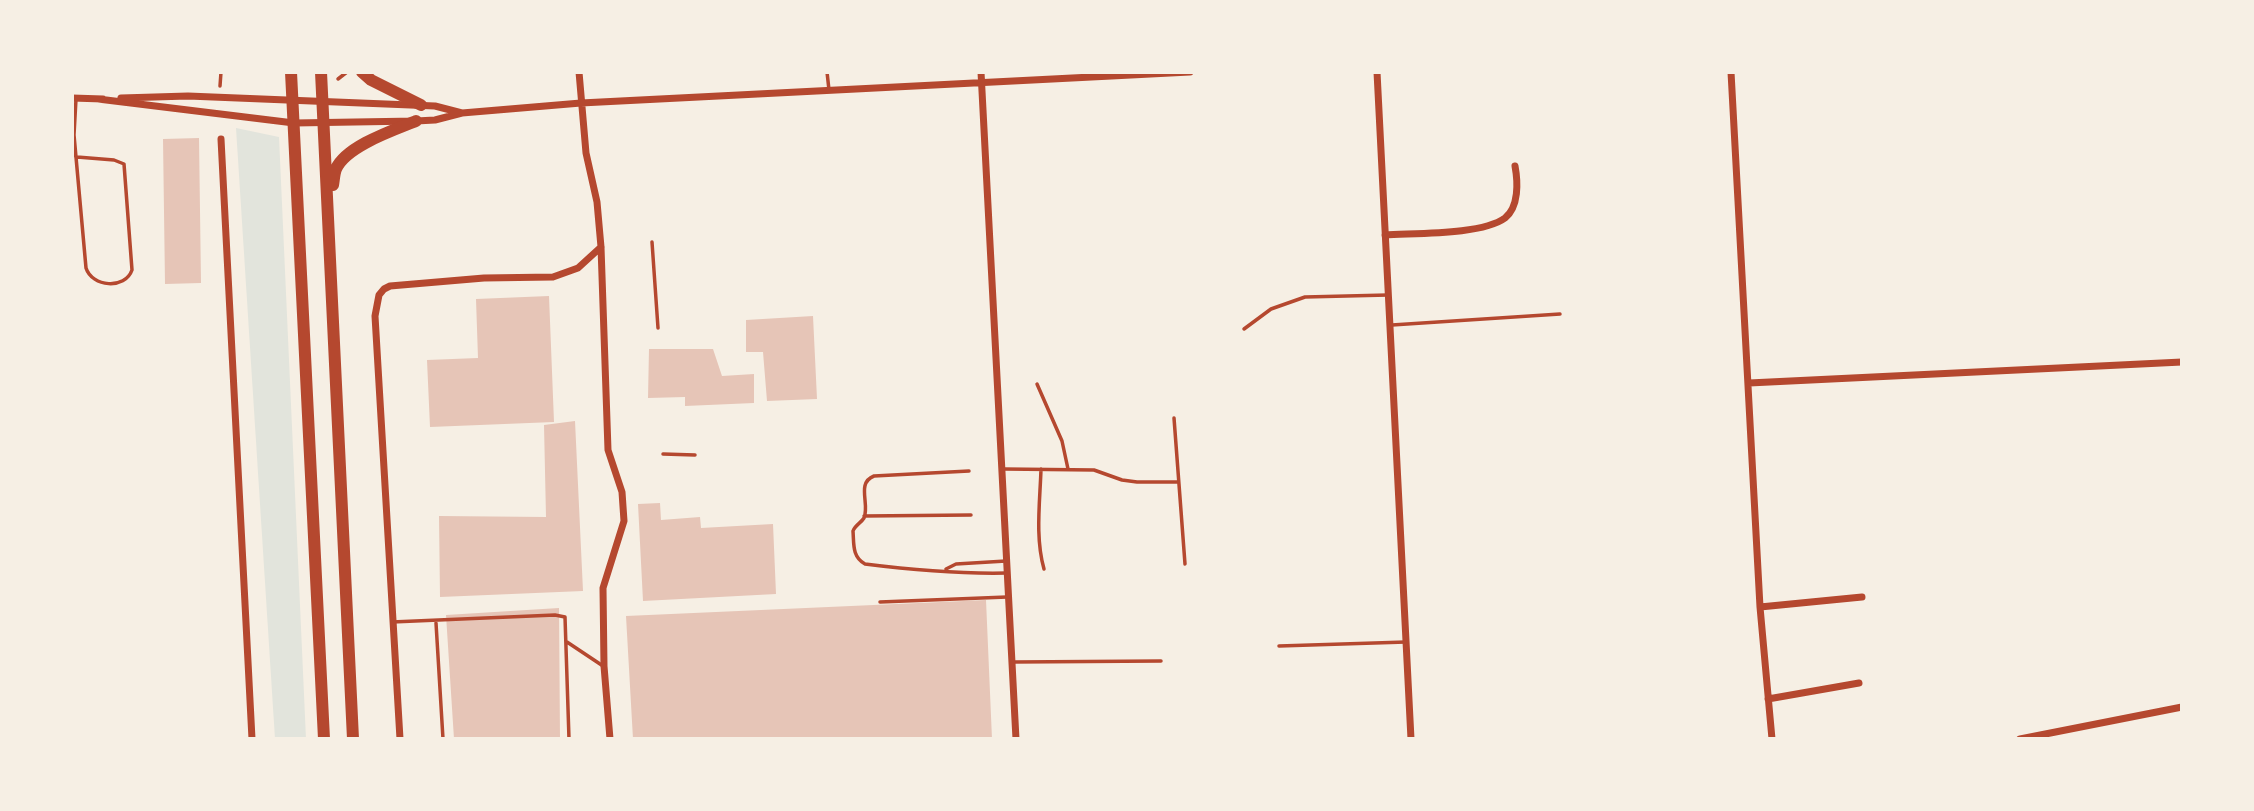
<!DOCTYPE html>
<html>
<head>
<meta charset="utf-8">
<style>
	body { margin:0 }
	#map { position:relative; width:2254px; height:811px; overflow:hidden; background:#f6efe4; font-family:Quicksand,sans-serif }
	canvas { display:block }
	.frame { position:absolute; inset:0; border:74px solid #f6efe4; pointer-events:none }
</style>
</head>
<body>
<div id="map">
<canvas width="2254" height="811"></canvas>
<div class="frame"></div>
</div>
<script>
const ctx = document.querySelector('canvas').getContext('2d');
ctx.lineJoin = 'round';
function fill(path, color) {
  ctx.fillStyle = color;
  ctx.fill(path, 'evenodd');
}
function trace(path, color, width, dash) {
  ctx.strokeStyle = color;
  ctx.lineWidth = width;
  ctx.lineCap = dash ? 'butt' : 'round';
  ctx.setLineDash(dash || []);
  ctx.stroke(path);
}
fill(new Path2D(`
	M236,128L279,137L306,739H275Z`), '#e2e4dc');
fill(new Path2D(`
	M199,138L201,283L165,284L163,139Z
	M549,296L554,422L430,427L427,360L478,358L476,299Z
	M813,316L817,399L767,401L763,352H746V320Z
	M649,349H713L722,376L754,374V403L685,406V397L648,398Z
	M575,421L583,591L440,597L439,516L546,517L544,425Z
	M660,503L661,520L700,517L701,528L773,524L776,594L643,601L638,504Z
	M986,600L992,739H633L626,616Z
	M559,608L560,739H454L446,615Z`), '#e6c5b7');
trace(new Path2D(`
	M338,79L347,72
	M220,86L221,72`), '#b5482f', 3.5);
trace(new Path2D(`
	M827,72L829,90
	M72,154L77,157L114,160L124,164L132,270C125,290 92,287 86,268L74,135L76,99
	M652,242L658,328
	M1392,325L1560,314
	M1244,329L1271,309L1305,297L1388,295
	M1037,384L1062,441L1068,469
	M1174,418L1185,564
	M663,454L695,455
	M1004,469L1094,470L1122,480L1137,482H1177
	M1041,469C1040,502 1035,537 1044,569
	M969,471L874,476C856,483 870,504 864,518C861,523 855,525 853,531C854,544 852,557 865,564C912,570 960,574 1007,573
	M864,516L971,515
	M946,569L956,564L1006,561
	M880,602L1007,597
	M392,622L555,615L565,617L569,739
	M436,623L443,739
	M567,642L603,666
	M1279,646L1406,642
	M1014,662L1161,661`), '#b5482f', 3.5);
trace(new Path2D(`
	M579,72L586,153L597,202L601,247L608,450L622,492L624,521L603,588L604,666L610,739
	M981,72L1016,739
	M1377,72L1411,739
	M1731,72L1760,607L1772,739
	M72,98L103,99
	M121,98L188,96L435,106L462,113
	M98,99L294,123L416,121L435,120L462,113L581,103L1190,72
	M221,139L252,739
	M1385,235C1415,233 1482,235 1505,218C1519,207 1518,182 1515,166
	M1749,383L2182,362
	M1760,607L1862,597
	M1768,699L1859,683
	M400,739L375,316L379,295L384,289L390,286L484,278L553,277L578,268L601,247
	M2020,739L2182,707`), '#b5482f', 7);
trace(new Path2D(`
	M291,72L324,739
	M321,72L353,739
	M362,72L371,80L421,105
	M333,185C334,180 334,174 336,169C346,146 394,130 416,121`), '#b5482f', 12);
</script>
</body>
</html>
